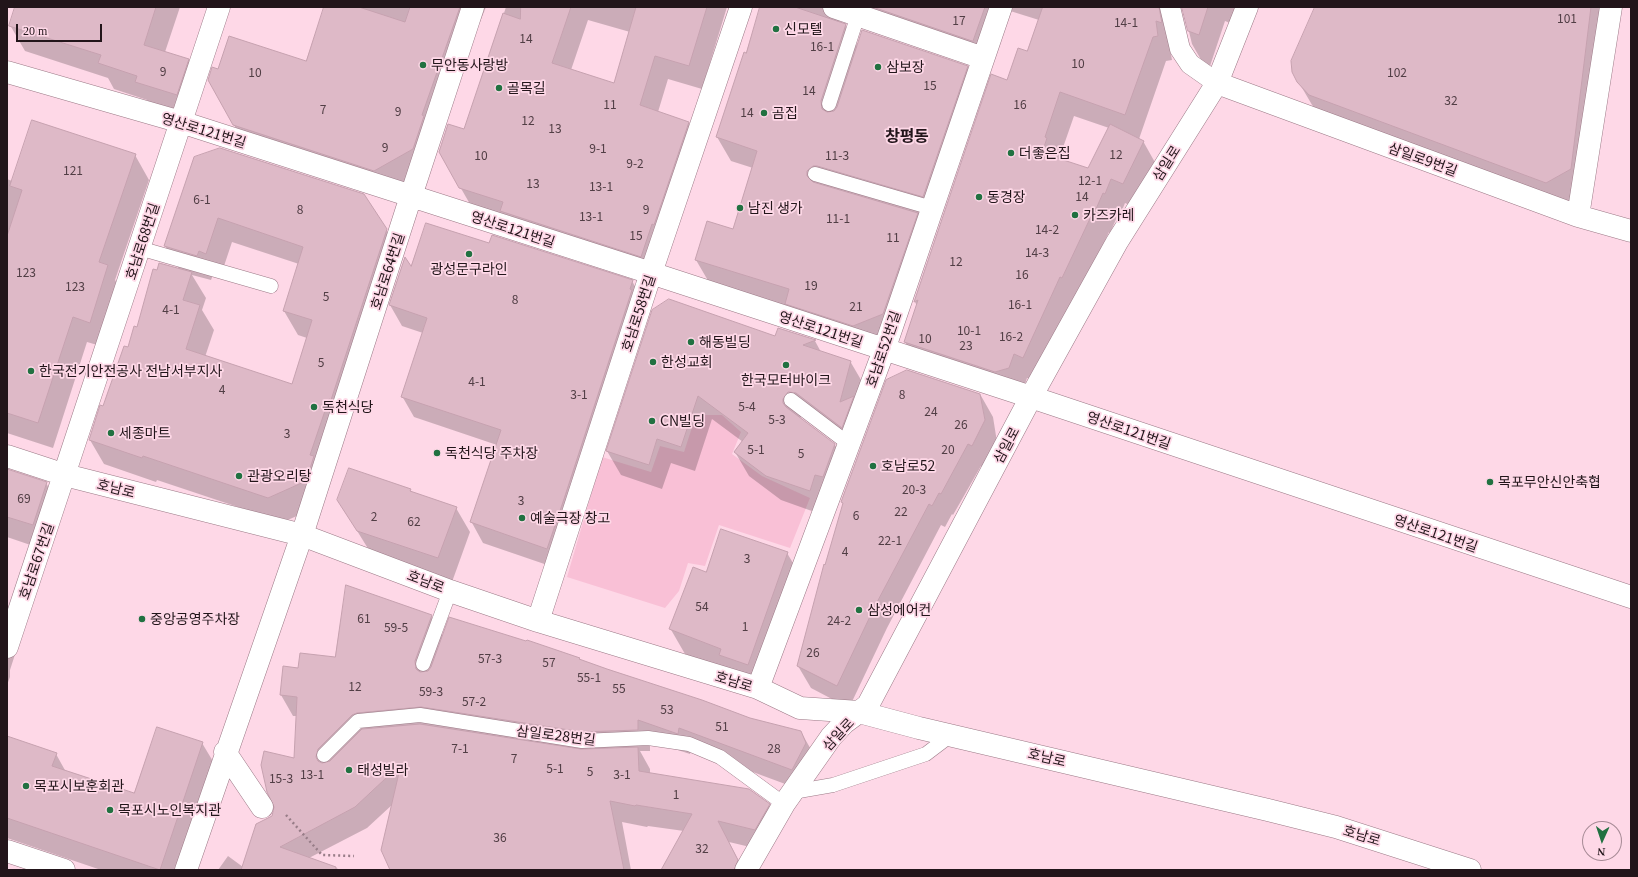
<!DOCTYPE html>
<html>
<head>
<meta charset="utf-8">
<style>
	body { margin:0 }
	#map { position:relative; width:1638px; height:877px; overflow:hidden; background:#fed8e7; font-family:Georgia,serif }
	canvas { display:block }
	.frame { position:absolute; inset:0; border:8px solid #22151a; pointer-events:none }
	.north { position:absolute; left:1582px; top:821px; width:40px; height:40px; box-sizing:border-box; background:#fed8e7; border:1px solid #a68a95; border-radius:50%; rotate:183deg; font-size:11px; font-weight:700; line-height:16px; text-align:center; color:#22151a }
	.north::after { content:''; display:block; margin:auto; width:14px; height:18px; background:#217141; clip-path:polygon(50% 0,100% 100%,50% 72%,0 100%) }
	.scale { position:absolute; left:16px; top:24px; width:86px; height:18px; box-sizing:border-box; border:2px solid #22151a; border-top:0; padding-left:5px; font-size:12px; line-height:14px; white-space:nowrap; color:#22151a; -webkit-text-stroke:3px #fed8e7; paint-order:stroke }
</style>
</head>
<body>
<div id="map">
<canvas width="1638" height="877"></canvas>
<div class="frame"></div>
<div class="north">N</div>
<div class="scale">20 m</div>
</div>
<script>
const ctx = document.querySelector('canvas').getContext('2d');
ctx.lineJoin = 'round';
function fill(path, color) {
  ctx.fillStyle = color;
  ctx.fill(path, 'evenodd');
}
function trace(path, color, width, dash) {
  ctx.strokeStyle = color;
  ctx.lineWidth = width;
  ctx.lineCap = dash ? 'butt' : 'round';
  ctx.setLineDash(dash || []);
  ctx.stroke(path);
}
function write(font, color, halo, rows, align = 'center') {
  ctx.font = font + ' Georgia,"Noto Sans KR",serif';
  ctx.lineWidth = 3.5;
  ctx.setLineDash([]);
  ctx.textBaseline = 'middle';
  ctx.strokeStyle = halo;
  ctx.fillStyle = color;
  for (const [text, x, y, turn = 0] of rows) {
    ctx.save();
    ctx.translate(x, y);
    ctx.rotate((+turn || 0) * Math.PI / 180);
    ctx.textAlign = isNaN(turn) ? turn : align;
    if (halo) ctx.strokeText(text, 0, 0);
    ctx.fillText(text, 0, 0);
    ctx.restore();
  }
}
fill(new Path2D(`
	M696,415H722L741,432L732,454L762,476L810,498L790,548L719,525L705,566L688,563L679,591L665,608L567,577L602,457L651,472L660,446L684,452Z`), '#f9c0d6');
fill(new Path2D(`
	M16,7H180L165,52L188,60L203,86L191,121L152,108L147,100L114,89L108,78L25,51L10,25Z
	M325,7H486L480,22L475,28L427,174L389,196L248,150L234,125L219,70L307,62Z
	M506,7H727L702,89L668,79L658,112L688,123L702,146L654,279L474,211L440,152L465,130ZM588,20L630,32L614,84L571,70Z
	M762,7H1170L1169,44L1172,60L1166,61L1139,139L1143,141L1157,166L1137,208L1125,203L1119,218L1117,217L1110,233L1109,232L1037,382L1027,378L1022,393L919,367L905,342L917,306L915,302L992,75L1008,81L1028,52L1039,20L1007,10L987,65L845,19L839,22L845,25L858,47L967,67L981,91L937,220L918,215L931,238L897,338L867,350L710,284L696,260L734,230L753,168L731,161L717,137L747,55ZM1074,116L1109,128L1089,169L1059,159Z
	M1183,7H1236L1230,23L1225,21L1208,72L1192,44Z
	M1316,7H1614L1589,202L1566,216L1318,115L1298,81Z
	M135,155L149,180L115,280L122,291L104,347L87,342L53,448L7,433V179L12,181Z
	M195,157L386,230L401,255L320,506L283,522L157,480L156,482L104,464L90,440L128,348L138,329L179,269L165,246ZM232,242L299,264L284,311L298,335L307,338L292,386L205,357L214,330L202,310L206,298L192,275L211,280L213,275L220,278Z
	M490,245L632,281L644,302L559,569L483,543L471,521L497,445L414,417L402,396L423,333L402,326L390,305L411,269Z
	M779,329L815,341L821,352L850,361L864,385L855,451L802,416L800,418L835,445L849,469L823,515L781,500L749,476L735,452L743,442L712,419L695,471L671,463L662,489L621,475L607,451L776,337Z
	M980,394L993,417L997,442L984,467L981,466L953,515L952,514L945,527L941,525L887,628L849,708L811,688L798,666L844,506L842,502Z
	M7,470L46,483L61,509L48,551L7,537Z
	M410,490L412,492L456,508L470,532L452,582L372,555L338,500Z
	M787,553L802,578L763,689L729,671L685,654L670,628L707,574Z
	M7,613L21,636L10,670V677L7,685Z
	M431,616L443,636L579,659L580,661L750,719L801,732L813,753L804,791L691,749L690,754L650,741V751H640L650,769V774L769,805L781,826L767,851L729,842L743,870H662L684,831L648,826L647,827L622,822L631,870H391L393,804L367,828L309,858L341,870H218L228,856L243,867L273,816L275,806L295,760L297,716H293L281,695L299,669L336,658Z
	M7,743L56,754L66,772L135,795L202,743L217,768L182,870H101L7,838Z`), '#0003');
const building = new Path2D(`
	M15,7H156L144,45L189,59L177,95L135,82L137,76L98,63L101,55L9,26Z
	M324,7H359L405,22L410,7H460L422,115L424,116L413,149L374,171L233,125L208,80L212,67L218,69L229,36L306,61Z
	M521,7H571L552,63L614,83L636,7H707L689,66L655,56L640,105L689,122L662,202L654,225L652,224L641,257L500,211L503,202L459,188L439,152L448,124L464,129L503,13L520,19Z
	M760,7H795L846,24L821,101L822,109L827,112L834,111L837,107L862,30L968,66L923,197L817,166H813L807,171V176L813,182L918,213L883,314L853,326L785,304L789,289L695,260L707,221L733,229L757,151L716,137L744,52L746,53Z
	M873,7H985L973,41Z
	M1043,7H1159L1162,23L1156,21L1158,36L1153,37L1125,115L1060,92L1045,137L1047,138L1042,153L1088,168L1110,124L1144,141L1123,184L1111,179L1105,194L1103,193L1096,209L1095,208L1062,278L1060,277L1023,358L1014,354L1009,368L995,372L904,342L918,300L914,302L991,74L1007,80L1018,48L1027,51Z
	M1182,7H1208L1199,35L1188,31Z
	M1315,7H1591L1571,169L1546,183L1309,95L1297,82L1292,72L1291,61Z
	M32,120L136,154L99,262L108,265L90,323L73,317L38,423L7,413V236L22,190L10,186Z
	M220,148L364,194L387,229L331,400L329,399L310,455L314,456L306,481L268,498L143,456L142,458L89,440L100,405L103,406L124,346L128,347L134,326L137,327L153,269L157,270L159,263L192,272L183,300L200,305L186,349L292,384L312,320L283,311L303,247L218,218L206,254L199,251L197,256L164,246L194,157Z
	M426,223L489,243L492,235L633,280L630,289L632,290L564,499L547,549L470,522L501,430L401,397L427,318L389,305L405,257L411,266Z
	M669,299L775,336L778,328L816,340L803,345L851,361L840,402L854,396L842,428L796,393L788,392L783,399V403L786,407L835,444L823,477L815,475L810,491L766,476L734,452L748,433L698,396L681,447L657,439L649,465L606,451L652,310Z
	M907,370L980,394L985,420L972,446L968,444L941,494L939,493L932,506L929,504L875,606L837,686L797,666L824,564L825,565L843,503L841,502L886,380Z
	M349,468L411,489L410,491L457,507L438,558L357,531L337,500Z
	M7,469L47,482L33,525L7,517Z
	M721,529L788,552L748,665L719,655L721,649L669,629L693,567L706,572Z
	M346,585L432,615L415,661L416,669L420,672L428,671L431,667L449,617L526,641L527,640L580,658L579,659L607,669L702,700L750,718L801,731L806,743L792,770L679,728L678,734L638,720V730L582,732L421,707L357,713L352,715L318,749L316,757L318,761L322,763L330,761L362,729L420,724L581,749L638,747L639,771L749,789L770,804L755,830L718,821L738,860L734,870H661L692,814L636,805L635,806L610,801L624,870H390L381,850L401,764L355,807L280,847L336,867V870H241L256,824L272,816L274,807L267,792L261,765L264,751L294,758L297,697L280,695L283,666L298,668L300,653L335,657Z
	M157,727L203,742L160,870L7,818V736L57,753L52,766L134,793Z`);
fill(building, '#deb9c7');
trace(building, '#c6a1af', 1);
const service = new Path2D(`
	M829,104L858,15
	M815,174L932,208
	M139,248L271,286
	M791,400L849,444
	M423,664L450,591
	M324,755L358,721L420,715L582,741L648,738L689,744L720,757L784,804
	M793,792L833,785L926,754L951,735`);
const pedestrian = new Path2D(`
	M1170,7L1180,49L1190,64L1217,83`);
const minor = new Path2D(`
	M834,7L983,58
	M7,72L181,122L651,273L1031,397L1631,597
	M1217,83L1578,216L1631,231
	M1578,216L1611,7
	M7,456L65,475L302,535L450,591L538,621L758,688L800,708L859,712L919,728L1268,810L1336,827L1470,870
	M538,621L651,273L741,7
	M7,647L219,7
	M758,688L884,350L1001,7
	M225,752L262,807
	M7,851L64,870
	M186,870L302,535L411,196L473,7
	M746,870L784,804L831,737L844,723L859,712`);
const tertiary = new Path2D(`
	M859,712L868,705L1031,397L1117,242L1217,83L1247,7`);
trace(service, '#9b7986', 15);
trace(pedestrian, '#9b7986', 21);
trace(minor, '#9b7986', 23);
trace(tertiary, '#9b7986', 23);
trace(new Path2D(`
	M286,815L322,855L354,856`), '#987d88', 2.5, [2, 3]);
trace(service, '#fff', 14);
trace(pedestrian, '#fff', 20);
trace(minor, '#fff', 22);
trace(tertiary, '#fff', 22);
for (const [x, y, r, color] of [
	[776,29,4,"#217141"],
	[423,65,4,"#217141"],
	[878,67,4,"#217141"],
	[499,88,4,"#217141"],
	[764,113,4,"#217141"],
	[1011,153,4,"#217141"],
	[979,197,4,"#217141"],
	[740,208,4,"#217141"],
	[1075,215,4,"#217141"],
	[469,254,4,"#217141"],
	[691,342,4,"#217141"],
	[653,362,4,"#217141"],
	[786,365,4,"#217141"],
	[31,371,4,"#217141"],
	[314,407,4,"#217141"],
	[652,421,4,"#217141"],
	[111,433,4,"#217141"],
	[437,453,4,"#217141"],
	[873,466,4,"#217141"],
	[239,476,4,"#217141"],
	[1490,482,4,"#217141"],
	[522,518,4,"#217141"],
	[859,610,4,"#217141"],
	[142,619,4,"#217141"],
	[349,770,4,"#217141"],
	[26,786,4,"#217141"],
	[110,810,4,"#217141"]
]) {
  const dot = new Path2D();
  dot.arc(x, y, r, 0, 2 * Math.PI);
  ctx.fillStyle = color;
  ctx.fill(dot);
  trace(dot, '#fed8e7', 1.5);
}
write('12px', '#513e45', null, [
	["101",1567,18],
	["17",959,20],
	["14-1",1126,22],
	["14",526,38],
	["16-1",822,46],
	["10",1078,63],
	["9",163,71],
	["10",255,72],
	["102",1397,72],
	["15",930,85],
	["14",809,90],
	["32",1451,100],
	["11",610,104],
	["16",1020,104],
	["7",323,109],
	["9",398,111],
	["14",747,112],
	["12",528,120],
	["13",555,128],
	["9",385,147],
	["9-1",598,148],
	["12",1116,154],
	["10",481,155],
	["11-3",837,155],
	["9-2",635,163],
	["121",73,170],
	["12-1",1090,180],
	["13",533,183],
	["13-1",601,186],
	["14",1082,196],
	["6-1",202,199],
	["8",300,209],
	["9",646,209],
	["13-1",591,216],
	["11-1",838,218],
	["14-2",1047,229],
	["15",636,235],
	["11",893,237],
	["14-3",1037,252],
	["12",956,261],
	["123",26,272],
	["16",1022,274],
	["19",811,285],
	["123",75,286],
	["5",326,296],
	["8",515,299],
	["16-1",1020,304],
	["21",856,306],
	["4-1",171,309],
	["10-1",969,330],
	["16-2",1011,336],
	["10",925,338],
	["23",966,345],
	["5",321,362],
	["4-1",477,381],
	["4",222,389],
	["3-1",579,394],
	["8",902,394],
	["5-4",747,406],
	["24",931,411],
	["5-3",777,419],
	["26",961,424],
	["3",287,433],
	["5-1",756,449],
	["20",948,449],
	["5",801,453],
	["20-3",914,489],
	["69",24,498],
	["3",521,500],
	["22",901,511],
	["6",856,515],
	["2",374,516],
	["62",414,521],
	["22-1",890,540],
	["4",845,551],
	["3",747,558],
	["54",702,606],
	["61",364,618],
	["24-2",839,620],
	["1",745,626],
	["59-5",396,627],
	["26",813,652],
	["57-3",490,658],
	["57",549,662],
	["55-1",589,677],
	["12",355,686],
	["55",619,688],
	["59-3",431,691],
	["57-2",474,701],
	["53",667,709],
	["51",722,726],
	["7-1",460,748],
	["28",774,748],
	["7",514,758],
	["5-1",555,768],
	["5",590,771],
	["13-1",312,774],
	["3-1",622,774],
	["15-3",281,778],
	["1",676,794],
	["36",500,837],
	["32",702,848]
]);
write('14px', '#22151a', '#fed8e7', [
	["신모텔",784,29],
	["무안동사랑방",431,65],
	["삼보장",886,67],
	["골목길",507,88],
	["곰집",772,113],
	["더좋은집",1019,153],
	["동경장",987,197],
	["남진 생가",748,208],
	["카즈카레",1083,215],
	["광성문구라인",469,269,"center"],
	["해동빌딩",699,342],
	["한성교회",661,362],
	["한국전기안전공사 전남서부지사",39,371],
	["한국모터바이크",786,380,"center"],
	["독천식당",322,407],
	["CN빌딩",660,421],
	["세종마트",119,433],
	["독천식당 주차장",445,453],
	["호남로52",881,466],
	["관광오리탕",247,476],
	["목포무안신안축협",1498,482],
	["예술극장 창고",530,518],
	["삼성에어컨",867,610],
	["중앙공영주차장",150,619],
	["태성빌라",357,770],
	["목포시보훈회관",34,786],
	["목포시노인복지관",118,810]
], 'left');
write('14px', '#22151a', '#fed8e7', [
	["영산로121번길",204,130,17],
	["삼일로9번길",1423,159,20],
	["삼일로",1166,163,-58],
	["영산로121번길",513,229,18],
	["호남로68번길",142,241,-72],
	["호남로64번길",387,271,-72],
	["호남로58번길",638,313,-72],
	["영산로121번길",821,329,18],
	["호남로52번길",883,349,-71],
	["영산로121번길",1129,430,19],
	["삼일로",1006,445,-62],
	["호남로",116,488,14],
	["영산로121번길",1436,533,19],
	["호남로67번길",36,561,-71],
	["호남로",426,581,21],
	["호남로",734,681,17],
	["삼일로",838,734,-47],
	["삼일로28번길",556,735,7],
	["호남로",1047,757,13],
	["호남로",1362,835,17]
]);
write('bold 16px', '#22151a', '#fed8e7', [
	["창평동",907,136]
]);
</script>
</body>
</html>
